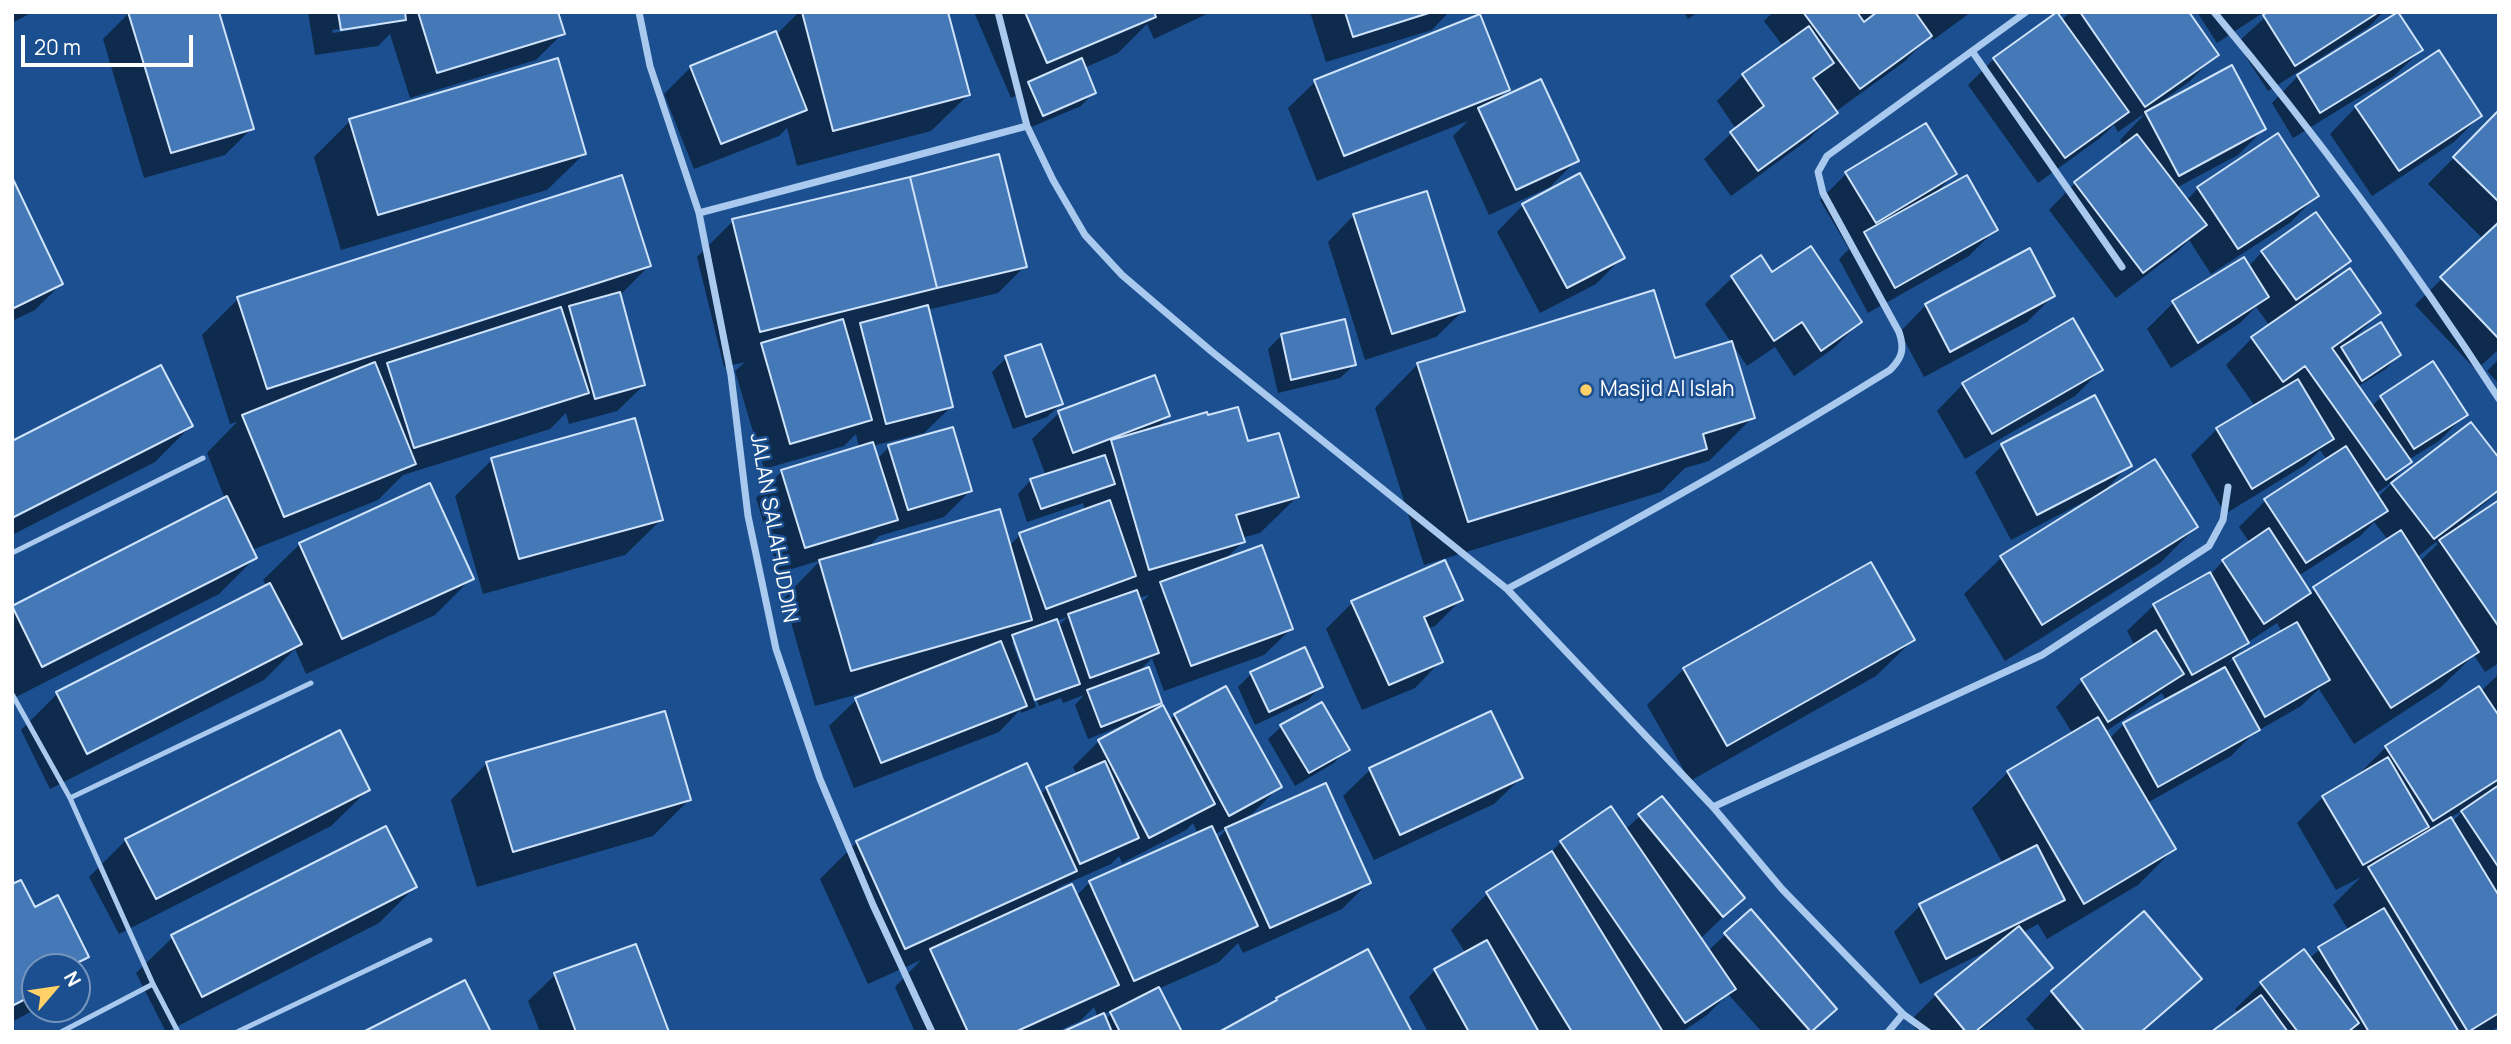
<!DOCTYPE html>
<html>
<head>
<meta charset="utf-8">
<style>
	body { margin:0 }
	#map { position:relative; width:2511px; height:1044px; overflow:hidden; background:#1b4f8f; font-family:Manrope,sans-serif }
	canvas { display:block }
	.frame { position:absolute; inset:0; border:14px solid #fff; pointer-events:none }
	.north { position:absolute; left:21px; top:953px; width:70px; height:70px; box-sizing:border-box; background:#1b4f8f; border:2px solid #7695bc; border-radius:50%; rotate:61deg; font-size:19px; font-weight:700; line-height:28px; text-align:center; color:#fff }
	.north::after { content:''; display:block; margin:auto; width:24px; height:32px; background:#ffd166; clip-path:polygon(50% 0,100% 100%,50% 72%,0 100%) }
	.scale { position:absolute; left:21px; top:35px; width:172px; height:32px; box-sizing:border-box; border:4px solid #fff; border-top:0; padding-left:9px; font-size:21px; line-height:24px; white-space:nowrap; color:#fff; -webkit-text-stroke:5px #1b4f8f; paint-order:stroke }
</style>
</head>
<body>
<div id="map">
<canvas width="2511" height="1044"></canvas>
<div class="frame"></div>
<div class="north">N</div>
<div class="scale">20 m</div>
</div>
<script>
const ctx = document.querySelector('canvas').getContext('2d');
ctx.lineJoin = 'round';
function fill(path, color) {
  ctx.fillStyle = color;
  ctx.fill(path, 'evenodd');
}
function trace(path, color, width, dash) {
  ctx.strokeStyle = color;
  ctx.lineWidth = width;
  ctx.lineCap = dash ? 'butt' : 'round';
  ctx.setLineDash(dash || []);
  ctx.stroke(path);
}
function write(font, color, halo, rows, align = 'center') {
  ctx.font = font + ' Manrope,sans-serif';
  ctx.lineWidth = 5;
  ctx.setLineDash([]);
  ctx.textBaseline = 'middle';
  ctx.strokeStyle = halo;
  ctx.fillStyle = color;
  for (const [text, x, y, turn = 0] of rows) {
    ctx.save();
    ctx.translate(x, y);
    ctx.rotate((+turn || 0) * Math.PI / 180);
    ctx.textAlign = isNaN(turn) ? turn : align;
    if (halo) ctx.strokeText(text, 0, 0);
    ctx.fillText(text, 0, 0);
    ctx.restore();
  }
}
fill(new Path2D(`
	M12,12H33L12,23Z
	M308,12H556L563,33L536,60L410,98L390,34L378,46L315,55ZM377,23V26L333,33L332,30Z
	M799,12H946L968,95L931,131L797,166L787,128L779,136L694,169L664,94L691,67L776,35Z
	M974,12H1211L1154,39L1147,24L1118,53L1084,68L1094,92L1081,106L1029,128L1016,96L1011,98Z
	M1310,12H1449L1432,30L1326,62Z
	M1684,12H1698L1688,19Z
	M1773,12H1971L1933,40L1930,36L1904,62L1835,112L1809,139L1731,196L1704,159L1736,129L1717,101L1743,75L1783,46L1764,21Z
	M2070,12H2187L2216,55L2190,81L2154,107L2155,109L2264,129L2238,155L2176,188L2186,201L2198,188L2317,195L2291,222L2211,274L2189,240L2178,251L2116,298L2049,210L2075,183L2123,147L2120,140L2143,116L2142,115L2118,132L2114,125L2100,138L2038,183L1968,85L1994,59L2061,21Z
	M2197,12H2264L2217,43Z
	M2271,12H2383L2369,27L2268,91L2237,43Z
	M129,13L252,128L225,155L144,178L103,39Z
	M2421,50L2394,76L2293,138L2272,103L2298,76Z
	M1315,82L1508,89L1495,102L1577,160L1550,187L1489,215L1453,136L1468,121L1317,181L1288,108Z
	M2356,107L2480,116L2454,142L2372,196L2330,134Z
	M2499,112V349L2476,370L2415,305L2483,239L2428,184Z
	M350,121L584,154L547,190L341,250L314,157Z
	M1846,174H1955L1935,193L1995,230L1969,256L1868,313L1839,259L1849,249L1820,200Z
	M12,181L61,284L35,310L12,321Z
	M1523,205L1623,257L1596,284L1540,313L1497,232Z
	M1354,215L1463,311L1436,337L1365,360L1328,242Z
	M733,221L1025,266L998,293L927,310L951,407L924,433L872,446L877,459L889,447L970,491L944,517L879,536L867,548L1009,546L1020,535L1085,511L1083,503L1027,522L1018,494L1031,480L1046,476L1032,439L1059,413L1168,416L1156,429L1247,443L1297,497L1260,533L1241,538L1243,542L1224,560L1291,629L1264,655L1164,691L1152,658L1137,673L1160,702L1148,714L1169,721L1175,715L1226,688L1279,787L1253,813L1239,821L1240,824L1368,883L1342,909L1243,953L1238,943L1219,962L1158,989L1180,1032H1066L1098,1018L1094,1007L1080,1021L1056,1032H915L895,987L921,960L868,984L820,879L857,842L1040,795L1047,788L1077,775L1073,767L1099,741L1127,727L1126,724L1088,739L1075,705L1084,695L1063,703L1061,698L1039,706L1016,642H1012L1036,707L1021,713L1020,710L999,732L854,788L829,726L856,700L878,691L877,689L815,706L784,598L821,560L779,573L756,498L782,471L859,448L856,434L844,446L764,469L735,371L745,362L724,367L697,257ZM1149,595L1140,604L1138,598ZM1068,617L1058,626L1056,621ZM1193,823L1198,834L1090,882L1076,896L1050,895L1059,887L1111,864L1119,856L1122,863L1186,830ZM1226,828L1227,829L1216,840L1214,835ZM1116,1009L1105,1020L1103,1014Z
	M2262,252L2349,261L2323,287L2379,313L2350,342L2399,355L2386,369L2357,387L2371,407L2381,397L2466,414L2439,441L2408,460L2409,462L2387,486L2375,494L2377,498L2389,486L2470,424L2499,461V491L2458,526L2460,528L2499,502V663L2485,672L2474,655L2440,688L2354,744L2319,689L2301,706L2254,733L2231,756L2147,803L2174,849L2138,885L2047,939L2038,924L2022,933L2051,968L2024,994L1978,1032H1918L1910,1021L1936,995L1993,948L1920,984L1894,932L1920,906L2003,864L1972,808L2008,772L2073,734L2056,707L2082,681L2135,646L2127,631L2154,605L2211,574L2223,561L2250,543L2239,527L2265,501L2327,460L2320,450L2305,465L2225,514L2191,455L2217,429L2255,406L2226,365L2252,338L2270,326L2256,307L2240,323L2171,368L2147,329L2173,303L2243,260L2248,267ZM2374,522L2388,540L2309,593L2298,576L2359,537ZM2436,542L2438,544L2419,562L2416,558ZM2277,623L2282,632L2228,663L2248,642ZM2162,693L2166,701L2124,724L2109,739L2105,732Z
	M1761,258L1772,274L1860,322L1834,348L1794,376L1775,347L1747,366L1705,304L1732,278Z
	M649,266L619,296L644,385L617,411L569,424L566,413L550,429L403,475L378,500L252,550L255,558L219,594L12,699L13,608L225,499L207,453L237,422L230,424L202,335L238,299Z
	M2053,296L2027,322L1924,377L1900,332L1926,305Z
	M1282,335L1354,365L1340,378L1278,393L1268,349Z
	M1006,358L1061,404L1047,417L1013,429L992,372Z
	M2499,359V384L2487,371Z
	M1674,361L1753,417L1709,461L1685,468L1661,492L1424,565L1375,408L1418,364Z
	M2101,370L2075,396L1965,459L1937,411L1963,384Z
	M2094,398L2129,465L2103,492L2196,527L2160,563L2005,661L1964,594L2001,558L2092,501L2091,498L2011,540L1975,472L2002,446Z
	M191,426L155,462L12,535V443Z
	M492,460L662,519L625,555L483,594L455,496Z
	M300,544L472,578L435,615L306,674L295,649L264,680L50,789L21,730L57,694L267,587L263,580Z
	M1461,600L1435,626L1427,629L1441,661L1415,688L1362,710L1326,629L1352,603Z
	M1913,640L1876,676L1690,781L1647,705L1684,669Z
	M1251,674L1321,686L1308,700L1255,725L1238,687Z
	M2499,674V1026L2490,1032H2214L2239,1014L2235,1009L2262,983L2309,959L2320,949L2349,931L2333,905L2361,877L2336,890L2297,823L2323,797L2360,775L2359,774L2386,747L2479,688L2481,691ZM2461,811L2462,812L2452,822L2450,818Z
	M1490,714L1521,778L1494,804L1374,860L1343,796L1370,770Z
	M1282,726L1347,749L1334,763L1295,786L1268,739Z
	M339,732L368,790L331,826L119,934L89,877L126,840Z
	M487,763L689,800L653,836L477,887L451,800Z
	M1640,816L1743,898L1700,939L1708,951L1726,934L1835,1009L1812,1032H1762L1728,994L1707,1015L1682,1032H1428L1409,997L1435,970L1466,954L1451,930L1487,894L1545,858L1561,842L1625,830Z
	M12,886L34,910L87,957L77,967H35V1009L12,1022Z
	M415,887L379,923L166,1032L136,973L173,937Z
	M2144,913L2200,979L2143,1032H2037L2026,1019L2052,992Z
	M555,975L667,1032H540L528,1001Z`), '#0007');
const building = new Path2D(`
	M128,12H219L254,129L171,153Z
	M338,12H405L406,20L341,30Z
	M418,12H558L565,34L437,73Z
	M802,12H948L970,95L833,131Z
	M1025,12H1154L1156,17L1047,63Z
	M1345,12H1432L1353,37Z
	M1803,12H1857L1864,22L1877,12H1915L1932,36L1860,89Z
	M2057,12L2129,112L2065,158L1993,58Z
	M2080,12H2189L2219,55L2145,107Z
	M2267,12H2379L2295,66L2263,15Z
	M2398,12L2423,50L2320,113L2297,75Z
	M1480,14L1510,90L1344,156L1314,80Z
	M1809,26L1834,63L1813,78L1838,113L1758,171L1730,132L1764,106L1742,74Z
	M776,31L807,110L721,144L690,66Z
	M2439,50L2482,116L2399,171L2355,106Z
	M558,58L586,154L378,215L349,119Z
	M1082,58L1096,93L1043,116L1028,82Z
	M2232,65L2266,129L2179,176L2145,112Z
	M1541,79L1579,161L1516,190L1478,108Z
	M2499,110V202L2453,157Z
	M1926,123L1957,174L1876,223L1845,172Z
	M2278,133L2319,196L2238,249L2197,187Z
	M2137,134L2207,225L2143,273L2074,182Z
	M999,154L1027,267L937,288L910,177Z
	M1580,173L1625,258L1567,288L1522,204Z
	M622,175L651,266L267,389L237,297Z
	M1967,175L1998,230L1895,288L1864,232Z
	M12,177L63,284L12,309Z
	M910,177L937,288L760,332L732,219Z
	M1427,191L1465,311L1392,334L1353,214Z
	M2316,212L2351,261L2296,300L2261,251Z
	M2499,222V339L2440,277Z
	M1811,246L1862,322L1821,351L1802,322L1774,341L1731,276L1761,255L1772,272Z
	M2030,248L2055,296L1950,352L1925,304Z
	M2244,257L2269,297L2198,343L2172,301Z
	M2350,268L2381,313L2332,348L2412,462L2386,480L2305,366L2283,382L2251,337Z
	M1654,290L1675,358L1732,341L1755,418L1703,434L1707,449L1468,522L1417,363Z
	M620,292L645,385L595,399L569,306Z
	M928,305L953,407L886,424L860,323Z
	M561,307L589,393L414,448L387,363Z
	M2073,318L2103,370L1992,434L1962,383Z
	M843,319L872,420L790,444L761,343Z
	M1345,319L1356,365L1291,380L1281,334Z
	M2381,322L2401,355L2362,381L2341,347Z
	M1041,344L1063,404L1026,417L1005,356Z
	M2433,361L2468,415L2414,449L2380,396Z
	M375,362L416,464L284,517L242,415Z
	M161,365L193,426L12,518V441Z
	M1155,375L1170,416L1073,453L1058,411Z
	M2298,379L2334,439L2252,489L2216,428Z
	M2095,395L2132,466L2037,515L2001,444Z
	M1238,407L1248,441L1279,433L1299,497L1236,515L1245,542L1149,570L1111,440L1207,412L1208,415Z
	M635,418L663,520L519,559L491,458Z
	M2471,422L2499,458V490L2434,539L2391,483Z
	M953,427L972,491L908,510L888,445Z
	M873,442L898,520L805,548L781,470Z
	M2346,446L2388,511L2306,563L2264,499Z
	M1105,455L1115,484L1041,509L1030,479Z
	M2155,459L2198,527L2042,625L2000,556Z
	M430,483L474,579L342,639L299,543Z
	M227,496L257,558L42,667L12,606Z
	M1110,500L1136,576L1046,609L1019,533Z
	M2499,500V627L2439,540Z
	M1000,509L1032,620L851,671L819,560Z
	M2269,528L2311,593L2264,624L2222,560Z
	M2401,530L2479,652L2391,708L2313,587Z
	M1262,545L1293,629L1191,666L1160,582Z
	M1445,560L1463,600L1424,617L1443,662L1389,685L1351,601Z
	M1871,562L1915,640L1727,746L1683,668Z
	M2210,572L2249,643L2192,675L2153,604Z
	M270,583L302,644L87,754L56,692Z
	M1137,590L1159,653L1090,678L1068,614Z
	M1057,619L1080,684L1035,700L1012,635Z
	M2297,622L2330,680L2265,717L2233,658Z
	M2156,630L2184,674L2108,722L2081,679Z
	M1001,641L1027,706L881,763L855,698Z
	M1305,647L1323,687L1269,712L1250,672Z
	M1149,667L1162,703L1101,727L1087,690Z
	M2225,667L2260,730L2158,787L2123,723Z
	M1226,686L1282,787L1229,816L1174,714Z
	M2479,686L2499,716V779L2433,821L2385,746Z
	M1322,702L1350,750L1309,773L1280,725Z
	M1163,705L1215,804L1149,838L1098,740Z
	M665,711L691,800L513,852L486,762Z
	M1491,711L1523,778L1400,835L1369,768Z
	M2098,717L2176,849L2084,904L2007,771Z
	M340,730L370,790L156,899L125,839Z
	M2388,757L2429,827L2363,865L2322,796Z
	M1105,761L1139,838L1080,864L1046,787Z
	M1027,763L1077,871L905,949L856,841Z
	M1326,783L1371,883L1270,928L1225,828Z
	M2499,785V868L2461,811Z
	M1662,796L1745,898L1723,917L1638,814Z
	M1611,806L1736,989L1685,1023L1560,841Z
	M2451,817L2499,896V1013L2468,1032L2368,867Z
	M386,826L417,887L202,997L171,935Z
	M1212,826L1258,926L1134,981L1089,881Z
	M2037,845L2065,900L1946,959L1919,904Z
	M1552,851L1663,1032H1572L1486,892Z
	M21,880L35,907L58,895L89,957L69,967H35V994L12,1006V884Z
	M1072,884L1119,985L1015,1032H968L930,949Z
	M2384,908L2459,1032H2369L2318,947Z
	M1751,909L1837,1009L1811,1032L1724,933Z
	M2144,911L2202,979L2141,1032H2085L2051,991Z
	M2019,926L2053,968L1975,1032H1966L1935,994Z
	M1487,940L1539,1032H1469L1434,969Z
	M636,944L669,1032H576L554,973Z
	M1368,949L1412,1032H1219L1277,1000L1276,998Z
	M2304,949L2359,1023L2348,1032H2298L2260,982Z
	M465,980L491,1032H363Z
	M1159,987L1182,1032H1120L1110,1012Z
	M2261,995L2288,1032H2211Z
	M1104,1013L1112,1032H1062Z`);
fill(building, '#4478b7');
trace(building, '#cfe3fa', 2);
trace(new Path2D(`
	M12,553L203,458
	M12,694L70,798L153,984L178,1032
	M70,798L311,683
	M61,1032L153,984
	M237,1032L430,940`), '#a9c9ee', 5);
trace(new Path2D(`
	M639,12L650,66L699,213L731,375L748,516L776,649L820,779L873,905L932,1032
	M998,12L1027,126
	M2214,12C2317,135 2412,265 2499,399
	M1972,51L2122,267
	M699,213L1027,126L1053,180L1085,235L1122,275L1211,351L1507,589L1713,807L1782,889L1903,1014L1928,1032
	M1507,589C1637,520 1765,448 1890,370C1902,358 1905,349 1899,332L1823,193L1818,172L1827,156L2026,12
	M1713,807L2042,655L2209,546L2223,520L2228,487
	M1888,1032L1903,1014`), '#a9c9ee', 7);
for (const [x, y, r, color] of [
	[1586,390,7,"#ffd166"]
]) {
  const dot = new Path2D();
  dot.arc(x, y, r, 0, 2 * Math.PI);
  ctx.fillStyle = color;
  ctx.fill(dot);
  trace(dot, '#1b4f8f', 2.5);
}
write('21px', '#fff', '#1b4f8f', [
	["Masjid Al Islah",1600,390]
], 'left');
write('21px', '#fff', '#1b4f8f', [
	["JALAN SALAHUDDIN",773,528,80]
]);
</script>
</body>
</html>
